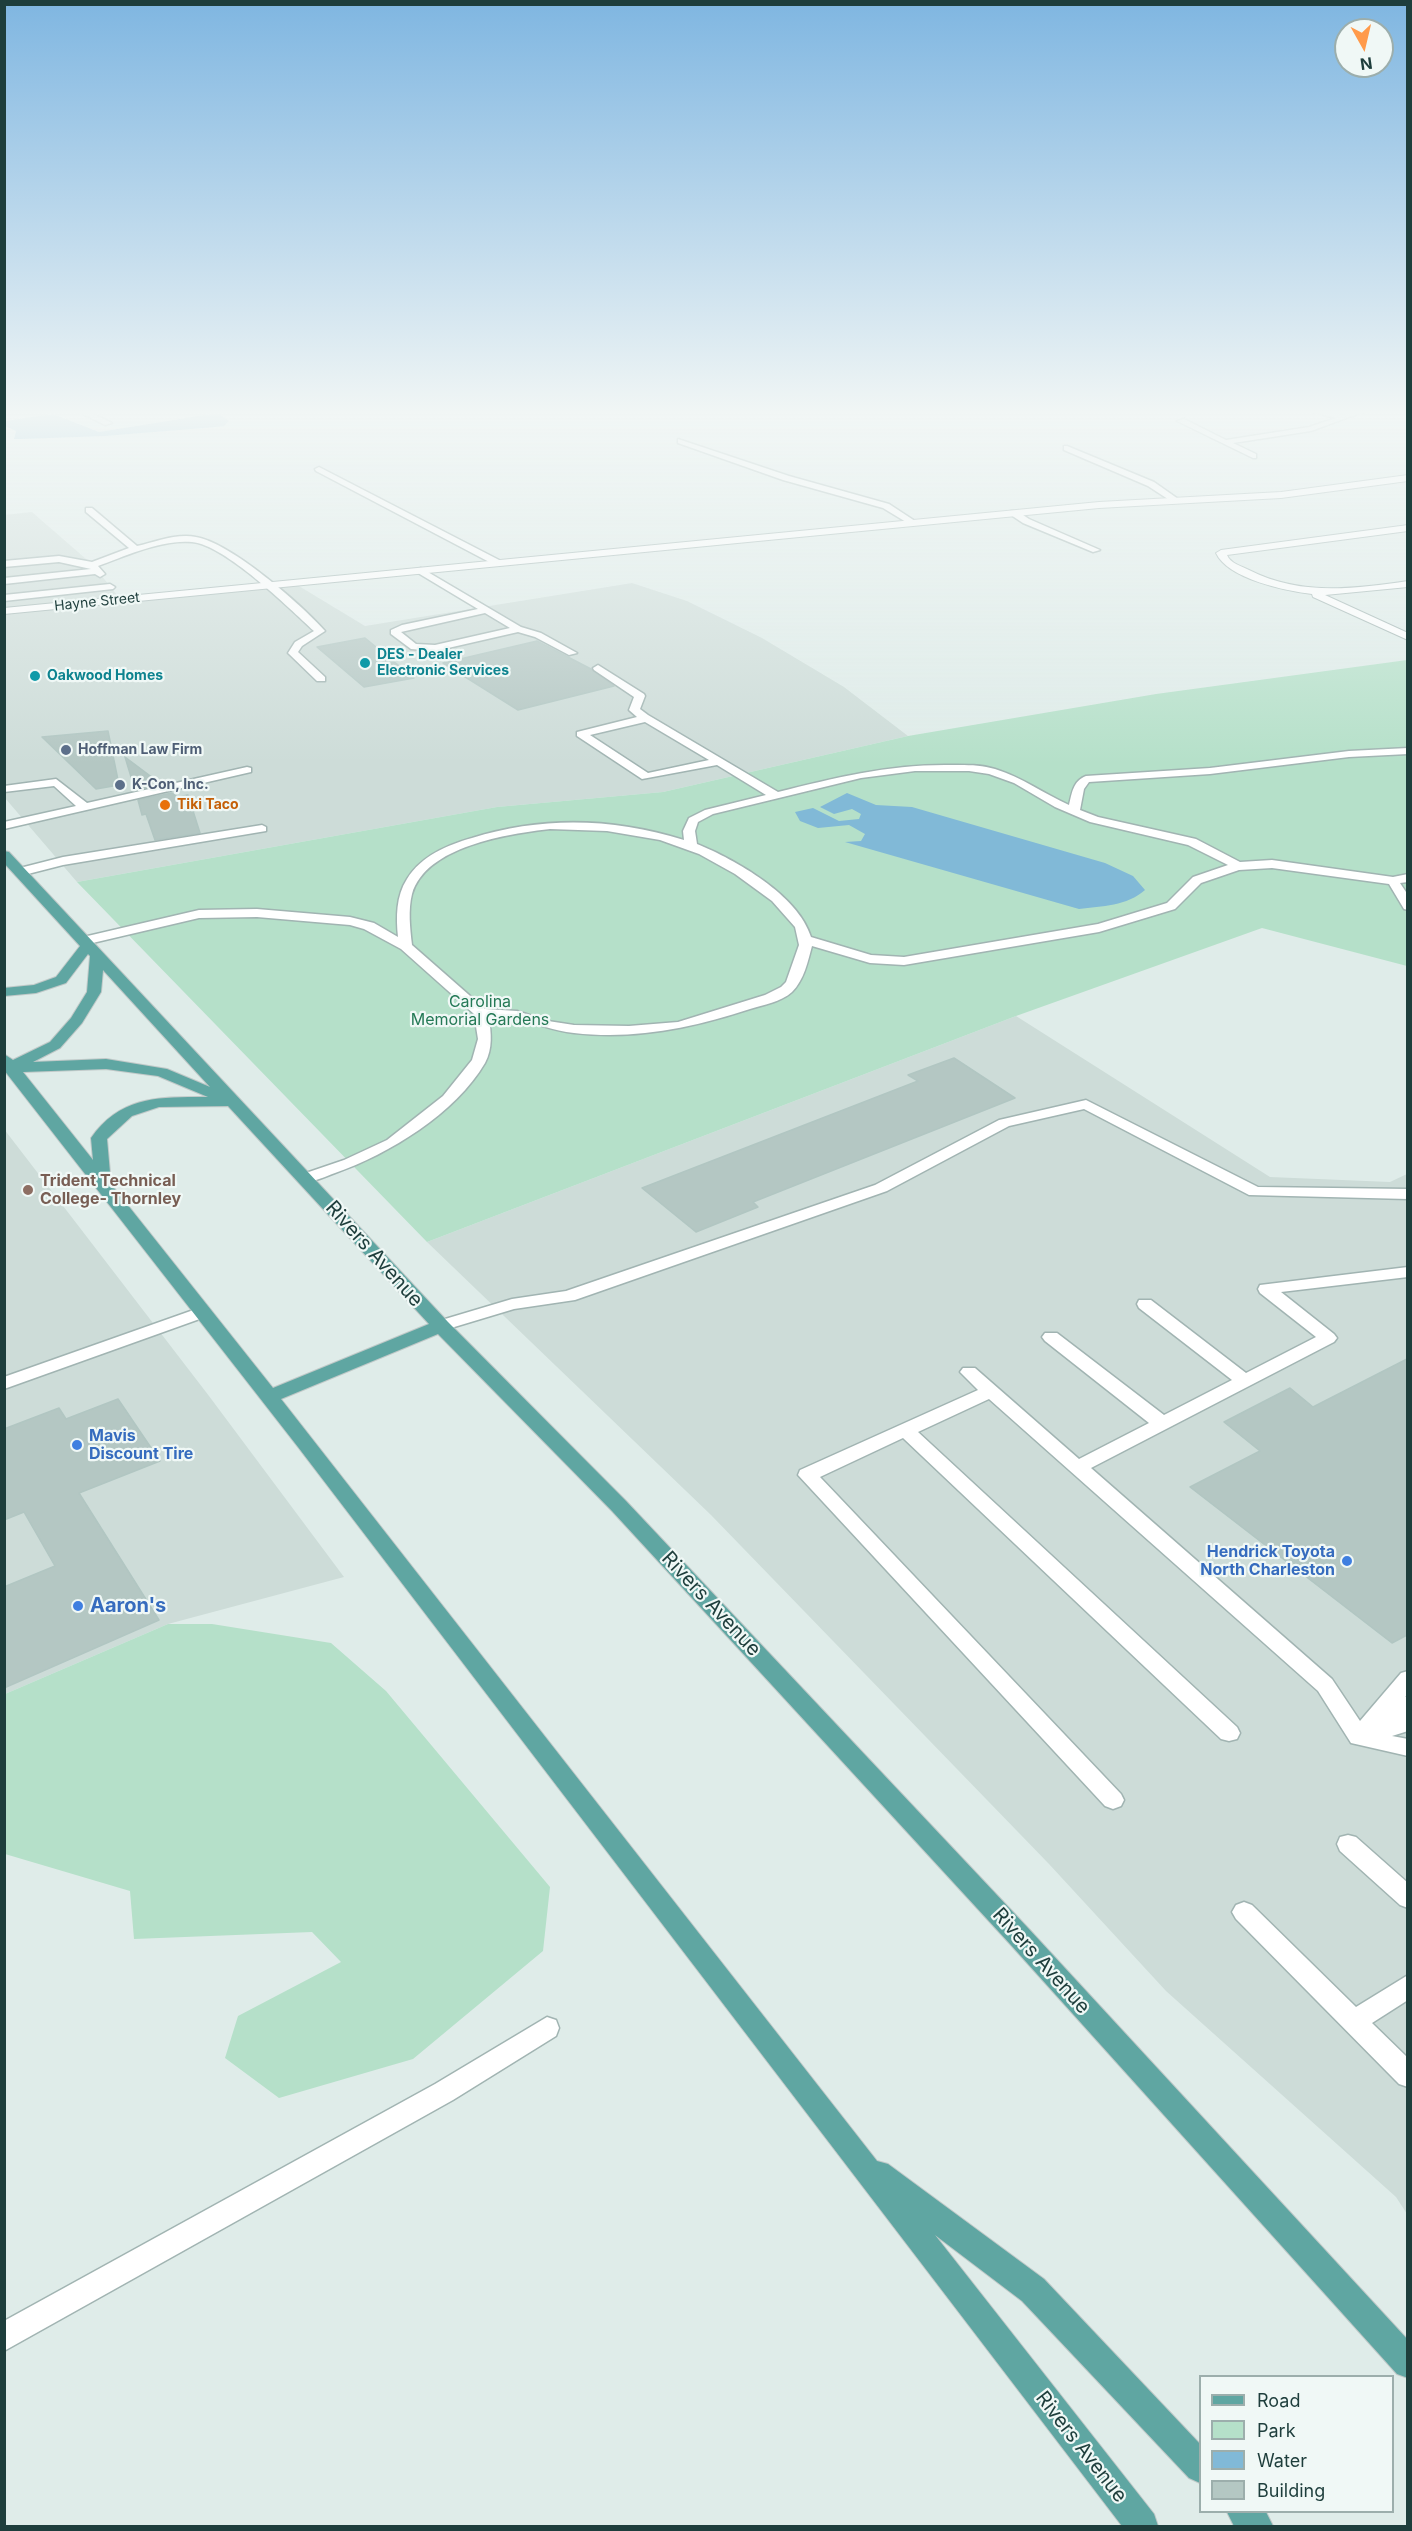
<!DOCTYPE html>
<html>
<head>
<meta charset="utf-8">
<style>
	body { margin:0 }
	#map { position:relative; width:1412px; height:2531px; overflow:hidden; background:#dfece9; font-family:Inter,sans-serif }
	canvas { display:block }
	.frame { position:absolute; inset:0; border:6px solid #1e3e3c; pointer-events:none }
	.legend { position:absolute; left:1199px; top:2375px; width:195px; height:138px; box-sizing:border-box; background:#f0f8f6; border:2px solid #9caeac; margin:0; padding:8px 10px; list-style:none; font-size:18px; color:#1e3e3c }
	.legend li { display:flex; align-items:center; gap:12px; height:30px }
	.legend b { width:30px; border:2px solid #9caeac }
	.north { position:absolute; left:1334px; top:18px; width:60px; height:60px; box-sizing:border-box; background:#f0f8f6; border:2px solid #9caeac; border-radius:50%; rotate:172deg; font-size:16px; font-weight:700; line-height:24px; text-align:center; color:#1e3e3c }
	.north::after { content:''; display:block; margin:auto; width:21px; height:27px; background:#ff9a4a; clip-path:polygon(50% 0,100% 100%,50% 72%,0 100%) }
</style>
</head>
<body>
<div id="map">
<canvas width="1412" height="2531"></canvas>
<div class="frame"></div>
<ul class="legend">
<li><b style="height:8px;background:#5fa6a2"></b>Road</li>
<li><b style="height:16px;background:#b5e0c9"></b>Park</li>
<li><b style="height:16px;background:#81b9d7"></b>Water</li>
<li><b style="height:16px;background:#b4c7c3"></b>Building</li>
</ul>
<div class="north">N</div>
</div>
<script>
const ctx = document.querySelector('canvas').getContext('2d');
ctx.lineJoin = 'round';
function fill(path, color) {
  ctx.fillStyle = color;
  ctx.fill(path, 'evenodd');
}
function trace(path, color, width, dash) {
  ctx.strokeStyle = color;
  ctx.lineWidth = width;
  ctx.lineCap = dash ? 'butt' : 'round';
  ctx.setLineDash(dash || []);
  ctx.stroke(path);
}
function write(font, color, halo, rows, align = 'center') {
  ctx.font = font + ' Inter,sans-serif';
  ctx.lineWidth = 4.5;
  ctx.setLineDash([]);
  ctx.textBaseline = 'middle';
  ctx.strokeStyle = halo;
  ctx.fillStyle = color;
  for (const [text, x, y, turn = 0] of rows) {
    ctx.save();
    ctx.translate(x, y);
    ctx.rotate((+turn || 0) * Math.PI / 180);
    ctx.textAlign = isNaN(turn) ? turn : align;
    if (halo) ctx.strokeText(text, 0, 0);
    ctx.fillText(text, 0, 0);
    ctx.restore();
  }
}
fill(new Path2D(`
	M32,512L93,565L121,600L294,583L365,626L632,583L687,601L762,638L844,687L908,736L663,792L497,807L77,882L5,798L4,515Z
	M1016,1016L1270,1177L1390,1182L1407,1174V2214L1396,2197L1166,1991L1049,1864L711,1515L427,1242Z
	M4,1129L209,1396L344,1577L168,1624L5,1694Z`), '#cddcd8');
fill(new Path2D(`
	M1407,660V966L1262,928L1016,1016L427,1242L77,882L497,807L663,792L908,736L1156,694Z
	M168,1624H212L331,1643L386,1691L550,1887L543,1951L413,2059L279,2098L225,2058L238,2016L341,1962L312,1932L134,1939L130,1891L5,1854V1694Z`), '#b5e0c9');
fill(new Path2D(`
	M53,414L99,432L211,414H219L229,421L224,426L216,427L105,436L21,439H14L16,431L5,426V421Z
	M847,793L876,805L912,807L1105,863L1133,876L1145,890C1127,906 1102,906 1079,909L845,842L861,841L865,834L849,825L818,828L800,821L795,812L813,808L839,821L859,819L861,814L852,809L834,814L820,807Z`), '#81b9d7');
const building = new Path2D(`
	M365,638L414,678L364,687L317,647Z
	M537,641L591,669L614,686L518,710L443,663Z
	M108,731L119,785L96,789L42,737Z
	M125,757L161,784L135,790Z
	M172,793L177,797L188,795L200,833L155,840L146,814L142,815L138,800Z
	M954,1058L1015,1098L753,1202L758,1207L696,1232L642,1188L918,1081L908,1075Z
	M1407,1359V1635L1392,1643L1190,1487L1260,1451L1224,1422L1290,1388L1313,1407Z
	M118,1399L160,1461L79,1493L159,1620L4,1688V1587L55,1566L24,1512L4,1520V1429L59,1408L66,1419Z`);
fill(building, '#b4c7c3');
trace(building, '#b1c6c2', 1.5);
const service = new Path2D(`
	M75,410H85L112,423L105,425Z
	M1306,410L1344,415L1357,410H1368L1311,431L1233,443L1256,454V458H1253L1177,421L1184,419L1226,440L1309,427L1336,418Z
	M678,439L789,476L889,504L918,523L911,525L883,508L783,480L678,443Z
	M1067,446L1154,482L1181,501L1174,503L1148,486L1064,450V446Z
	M319,467L501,561L502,563L495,565L316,471L315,469Z
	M86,508H92L137,546C155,542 177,533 196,537C231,543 301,604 325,631L302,646L298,652L325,677V681H317L288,653L295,642L314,631C288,607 225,545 192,542C163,539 125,556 98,566L105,574L100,577L95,574L4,584V578L91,569L59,562L4,567V561L59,556L92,562L129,548L86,512Z
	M1011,511H1017L1029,519L1100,550L1093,552L1023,523L1011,515Z
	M421,568L521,627L541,633L577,653L569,655L535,637L518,632L435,651L411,649L391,634V630L402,625L478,609L418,573V569ZM485,613L510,628L435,645L416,644L401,632Z
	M110,584L115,587L113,589L4,601V595Z
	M598,665L644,694L645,696L640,709L648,715L778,792C834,778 887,765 945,765C962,765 979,764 995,769C1022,777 1044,794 1069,805C1072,793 1073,781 1086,776L1210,768L1349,751L1408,748V754L1349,757L1210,774L1089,782L1084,789L1080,810L1098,817L1196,839L1240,862L1272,860L1393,877L1408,874V882L1400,883L1408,895V910L1404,909L1389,884L1272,868L1239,870L1201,883L1175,909L1099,932L904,965L870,963L812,946C808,961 804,980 792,992C781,1002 763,1005 750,1009C692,1028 635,1040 574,1033C553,1031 536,1023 516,1019C507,1017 498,1018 489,1018C491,1033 493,1048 485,1063C455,1114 389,1154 335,1173C324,1177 311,1184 300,1181L297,1178L300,1175L344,1160L387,1140L443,1096L472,1060L478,1039L474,1014L401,949L364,929L350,925L257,917L199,918L84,945L78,941L79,938L199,910L257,909L350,917L374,923L398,937C396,917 396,896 407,879C421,856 447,845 472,838C542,816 614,818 684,840L683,831L689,818L705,810L766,795L717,765L642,779L577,736V732L637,717L629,710L634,697L594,670L593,668ZM645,722L709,760L648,773L590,735ZM915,771H969L989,774L1014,783L1055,807L1090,822L1188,845L1228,865L1193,877L1167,903L1098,924L904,957L871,955L811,937C798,895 736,860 697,844L695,831L698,822L713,814L861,778ZM550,829L607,831L660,840L699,854L735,874L772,901L795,927L799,945L786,982L781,987L765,995L678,1022L629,1026L574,1025L548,1021L517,1011L485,1009L412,945C410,928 408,910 412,894C426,846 508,834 550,829Z
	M247,767L251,768V772L4,829V822L76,806L54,786L4,792V786L56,779L87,803Z
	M262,825L266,827V831L63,865L20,876L14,872L16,869L63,857Z
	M1086,1100L1258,1187L1408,1189V1199L1249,1195L1084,1109L1009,1126L887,1191L575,1300L514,1309L441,1331L435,1330L432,1326L435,1322L512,1299L566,1291L875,1185L999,1120Z
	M1408,1267V1277L1281,1292L1334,1334L1337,1338L1334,1342L1091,1468L1332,1679L1360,1721L1401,1673L1408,1671V1694L1405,1697L1408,1696V1731L1392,1736L1408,1739V1756L1351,1743L1318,1691L989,1399L918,1432L1237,1727L1240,1733L1237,1739L1229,1741L1221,1739L903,1438L820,1477L1121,1794L1124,1800L1121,1806L1113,1809L1105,1806L798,1475L800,1470L978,1390L960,1372L963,1368H975L1079,1459L1149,1423L1045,1341L1042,1337L1045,1333H1057L1164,1415L1232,1380L1139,1308L1137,1304L1139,1300H1151L1246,1373L1316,1337L1260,1293L1258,1289L1260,1285Z
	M202,1307L208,1308L211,1312L208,1316L4,1389V1377Z
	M1348,1835L1356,1837L1408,1883V1908L1400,1905L1340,1851L1337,1844L1340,1837Z
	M1244,1902L1252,1905L1356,2007L1408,1975V2000L1372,2023L1408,2058V2087L1399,2084L1236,1919L1232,1912L1236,1905Z
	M547,2017L556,2020L559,2028L556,2036L453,2100L4,2351V2321L435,2084Z`);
const minor = new Path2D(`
	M1408,475V481L1281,498L1099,508L4,614V608L1099,502L1281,492Z
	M1408,525V531L1227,555C1230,563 1241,566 1249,570C1300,596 1353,589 1408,581V587L1325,595L1408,633V640L1313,597L1312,594C1286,591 1228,579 1216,553L1221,550Z`);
const primary = new Path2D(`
	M4,851L9,852L448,1322L626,1501L1028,1928L1408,2340V2378L1397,2374L1010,1944L612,1511L438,1334L281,1399L877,2161L888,2164L1044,2279L1200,2444V2483L1189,2478L1022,2301L935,2235L1154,2514L1158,2526H1122L298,1447L4,1070V1054L13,1060L50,1042L71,1018L87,992L90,956L88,954L66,983L36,993L4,996V988L34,985L56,977L80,946L4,863ZM103,970L210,1087L167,1069L106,1059L33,1062L60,1048L82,1023L101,992ZM106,1069L158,1076L208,1097C161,1097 121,1095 91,1138L93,1160L23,1072ZM228,1106L429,1324L273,1388L111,1184L107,1139L132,1116L159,1107Z
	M1227,2512H1266L1273,2526H1234Z`);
trace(service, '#a1b4b2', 3);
trace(minor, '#a1b4b2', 2);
trace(primary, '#c0c9c8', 2);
fill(service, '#fff');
fill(minor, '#fff');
fill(primary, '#5fa6a2');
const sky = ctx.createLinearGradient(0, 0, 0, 764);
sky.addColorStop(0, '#7fb6e1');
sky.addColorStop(0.54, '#f1f6f5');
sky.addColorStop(1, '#f1f6f500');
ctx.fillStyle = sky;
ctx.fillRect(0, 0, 1412, 764);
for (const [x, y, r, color] of [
	[365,663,6,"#0f9aa8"],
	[35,676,6,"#0f9aa8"],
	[66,750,6,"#5c6f8a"],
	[120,785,6,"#5c6f8a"],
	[165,805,6,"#e8710a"],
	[28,1190,6,"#8d6e63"],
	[77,1445,6,"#3f7fe0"],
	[1347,1561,6,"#3f7fe0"],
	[78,1606,6,"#3f7fe0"]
]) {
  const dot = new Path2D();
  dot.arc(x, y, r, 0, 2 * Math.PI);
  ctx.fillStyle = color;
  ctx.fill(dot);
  trace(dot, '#f0f8f6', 2);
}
write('14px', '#1e3e3c', '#f0f8f6', [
	["Hayne Street",97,602,-6]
]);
write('bold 14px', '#0d838f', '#f0f8f6', [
	["DES - Dealer",377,655],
	["Electronic Services",377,671],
	["Oakwood Homes",47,676]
], 'left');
write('bold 14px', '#4e5e75', '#f0f8f6', [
	["Hoffman Law Firm",78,750],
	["K-Con, Inc.",132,785]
], 'left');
write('bold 14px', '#c56008', '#f0f8f6', [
	["Tiki Taco",177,805]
], 'left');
write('16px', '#247956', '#f0f8f6', [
	["Carolina",480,1002],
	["Memorial Gardens",480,1020]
]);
write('bold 16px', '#785e54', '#f0f8f6', [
	["Trident Technical",40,1181],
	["College- Thornley",40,1199]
], 'left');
write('bold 16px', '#366cbe', '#f0f8f6', [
	["Mavis",89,1436],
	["Discount Tire",89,1454],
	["Hendrick Toyota",1335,1552,"right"],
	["North Charleston",1335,1570,"right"]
], 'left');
write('20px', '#1e3e3c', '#f0f8f6', [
	["Rivers Avenue",374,1254,48],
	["Rivers Avenue",711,1604,47],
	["Rivers Avenue",1041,1961,48],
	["Rivers Avenue",1081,2447,52]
]);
write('bold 20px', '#366cbe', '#f0f8f6', [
	["Aaron's",90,1606]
], 'left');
</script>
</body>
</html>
